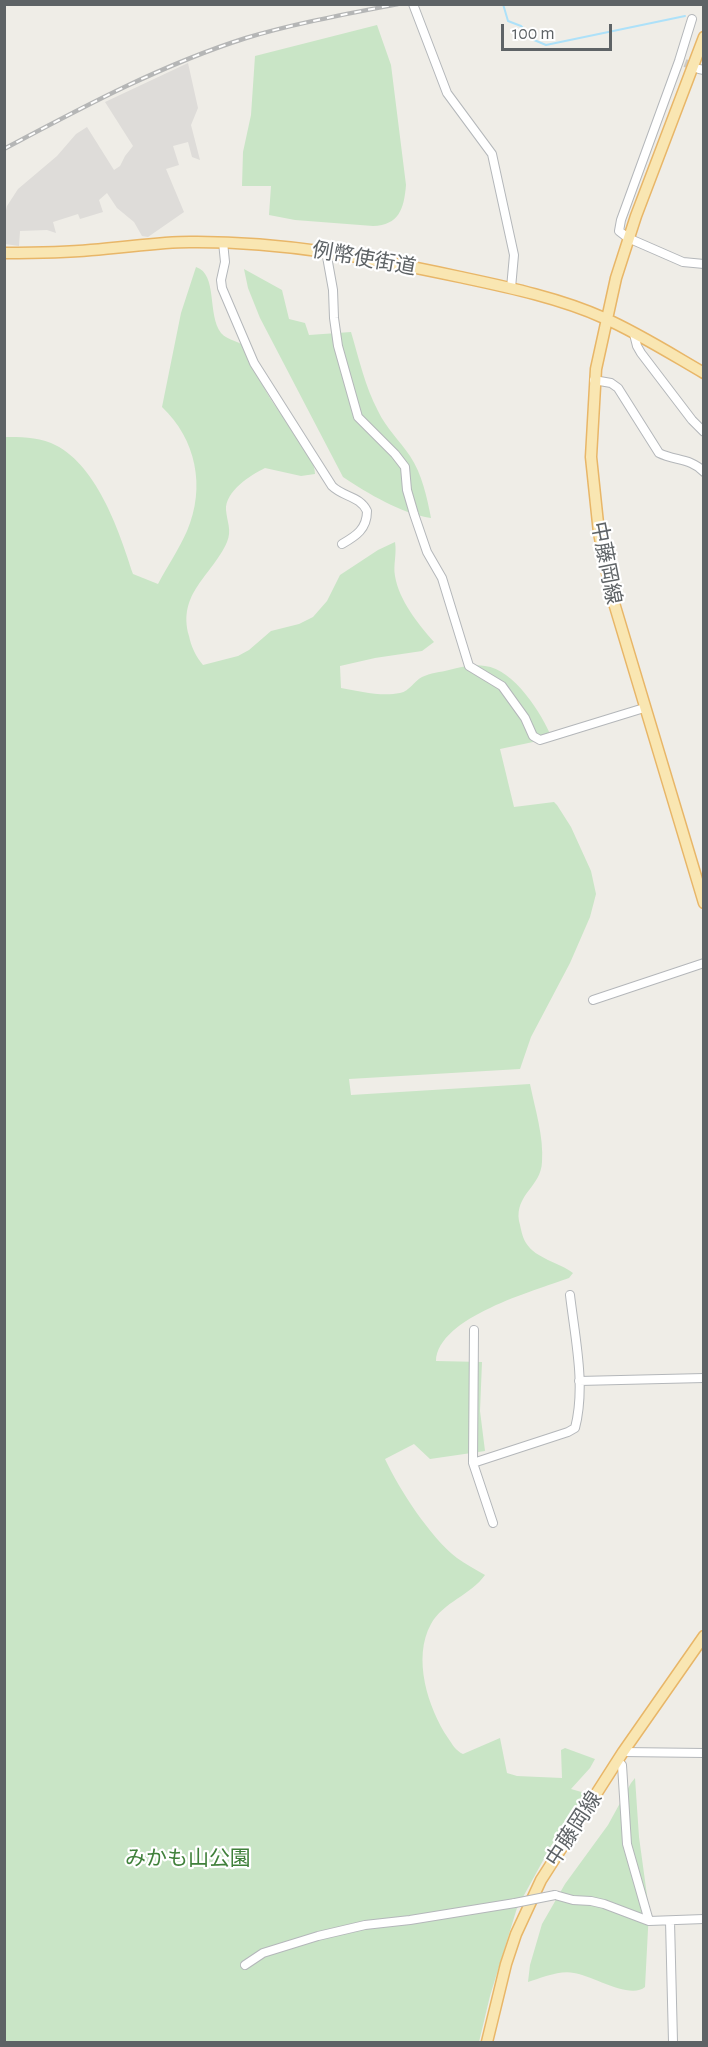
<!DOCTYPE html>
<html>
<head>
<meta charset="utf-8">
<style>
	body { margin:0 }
	#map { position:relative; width:708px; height:2047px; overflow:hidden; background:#efede7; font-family:"Alegreya Sans",sans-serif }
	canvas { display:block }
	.frame { position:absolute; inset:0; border:6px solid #5e6366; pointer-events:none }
	.scale { position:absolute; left:501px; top:24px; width:111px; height:27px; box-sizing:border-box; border:3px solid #5e6366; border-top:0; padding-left:8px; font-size:18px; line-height:21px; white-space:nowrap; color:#5e6366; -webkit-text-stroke:4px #fff; paint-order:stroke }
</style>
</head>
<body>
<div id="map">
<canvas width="708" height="2047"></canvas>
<div class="frame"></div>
<div class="scale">100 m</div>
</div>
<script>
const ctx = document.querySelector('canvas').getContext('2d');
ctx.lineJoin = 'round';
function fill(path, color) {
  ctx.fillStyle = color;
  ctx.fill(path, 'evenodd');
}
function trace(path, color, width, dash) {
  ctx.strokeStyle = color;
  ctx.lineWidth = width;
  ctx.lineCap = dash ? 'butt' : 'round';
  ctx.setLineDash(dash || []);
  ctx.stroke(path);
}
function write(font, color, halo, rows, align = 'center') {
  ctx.font = font + ' "Alegreya Sans","Noto Sans JP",sans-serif';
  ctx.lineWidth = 4.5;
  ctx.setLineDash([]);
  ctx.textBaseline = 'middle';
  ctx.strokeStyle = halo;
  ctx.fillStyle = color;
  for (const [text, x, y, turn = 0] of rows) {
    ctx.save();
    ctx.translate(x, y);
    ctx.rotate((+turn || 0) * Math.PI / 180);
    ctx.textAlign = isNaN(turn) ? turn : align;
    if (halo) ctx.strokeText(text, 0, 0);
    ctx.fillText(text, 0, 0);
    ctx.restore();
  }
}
fill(new Path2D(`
	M188,63L198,108L191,125L200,160L192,157L188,142L173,146L179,165L166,169L184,212L148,237L142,236L134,222L117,208L107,193L99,200L103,212L80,219L78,214L53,222L56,233L47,230L20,231L19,246L5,244V215L7,206L18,189L57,156L76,134L87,127L114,170L120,166L125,156L133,146L105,102Z`), '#dedcd9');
fill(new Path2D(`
	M377,25L391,65L406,185C404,209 399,225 373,226L295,220L269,215L271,186H242L243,152L251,115L255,56Z
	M196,267C218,274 207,315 221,333C228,341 241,341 248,349C257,361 258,374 264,387C274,410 316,452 315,474L301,476L265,468C251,475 225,491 226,510C227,522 232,530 227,542C212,576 177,593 189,636C191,646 196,657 203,665L238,656L249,650L271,631L299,624L313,617L327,601L340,575L378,550L395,542C397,554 393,565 395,576C399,600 418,624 434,642L422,651L375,658L340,666L341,688C359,691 381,697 400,693C410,691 414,681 422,677C430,673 441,672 449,670C461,667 473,664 485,666C514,669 542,714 552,738L500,749L514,807L554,802L557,805L571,827L591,871L596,894L590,917L570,963L531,1037L520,1069L349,1079L351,1095L530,1084C535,1109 544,1137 542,1162C541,1187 515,1194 519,1221C521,1228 522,1237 526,1243C536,1259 559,1262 573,1273L569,1278C534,1291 438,1317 436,1361L482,1362L480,1411L485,1451L430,1459L414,1444L385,1459C399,1489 430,1537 457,1558C465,1564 475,1569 485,1575C471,1595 443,1602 431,1624C412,1658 428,1708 448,1738C452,1744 456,1751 463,1754L500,1738L507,1773L517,1776L562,1778L561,1750L565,1748L595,1759L590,1768L571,1789L585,1793L551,1846L517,1908L490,1996L479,2042H5L4,437C20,437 36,437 51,443C96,462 119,530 133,574L158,584C167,567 179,549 187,531C206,487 196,439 162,407L181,313Z
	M244,269L282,290L289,319L305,323L309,335L351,332C359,359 365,386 378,411C386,428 400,441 410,456C422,474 427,497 431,518C400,513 369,494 343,477L260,318L248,288Z
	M635,1778L639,1837L649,1910L645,1987C630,2000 591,1975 574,1973C559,1970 542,1978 528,1982L530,1965L542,1924L565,1884L608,1825L631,1783Z`), '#c9e5c6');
trace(new Path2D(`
	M503,4L508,21L521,26L534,40L546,45L685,16
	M4,6L7,4`), '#ade1f9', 2);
trace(new Path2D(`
	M685,63L698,68`), '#cbcac7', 8, [8, 4]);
const minor = new Path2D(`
	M413,4L447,93L492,154L514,255L511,288
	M692,19L679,61L621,220L619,231L628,238L683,262L704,264
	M699,69L704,70
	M223,242L225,262L221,280L222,288L254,363L332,486C343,497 360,496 367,511C367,529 356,536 342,544
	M326,251L333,290L334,318L338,346L358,417L395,454L405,467L407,490L414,514L427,552L442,578L469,666L502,686L525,718L533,736L540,740L644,708
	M634,334L637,346L641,353L692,420L704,432
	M594,380L611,383L618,388L659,453C675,461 691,458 704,472
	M593,1000L704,963
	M474,1330L473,1463L493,1523
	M579,1381L704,1378
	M473,1463L568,1432L575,1428C586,1386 575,1338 570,1295
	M623,1752L704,1753
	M618,1761L622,1765L627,1844L649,1921
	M555,1895L573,1900L591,1901L604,1904L649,1921L704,1919
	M670,1921L673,2042
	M245,1965L263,1953L318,1936L365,1925L410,1920L515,1903`);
const major = new Path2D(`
	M704,37L636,216L616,278L596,369L591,457L599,533L611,593L704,903
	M4,253C33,253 62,253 91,250C124,248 157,242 190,242C282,241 371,258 460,277C507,287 560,298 604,318C638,333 671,354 704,373
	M487,2042L506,1964L516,1934L541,1880L623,1752L704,1636`);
trace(minor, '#b4b7ba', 10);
trace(major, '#e8b668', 13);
trace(minor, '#fff', 8);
trace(major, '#f9e6b2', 10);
const rail = new Path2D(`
	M4,149C83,107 161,65 246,38C296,23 347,14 398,4`);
trace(rail, '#b5b6b6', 4.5);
trace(rail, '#fff', 2, [7]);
const minorBridge = new Path2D(`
	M515,1903L555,1895`);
trace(minorBridge, '#b4b7ba', 10, []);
trace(minorBridge, '#fff', 8);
write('21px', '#5e6366', '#fff', [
	["例幣使街道",364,259,10],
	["中藤岡線",606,563,79],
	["中藤岡線",574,1829,-57]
]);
write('21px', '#40803b', '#fff', [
	["みかも山公園",188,1859]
]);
</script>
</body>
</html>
